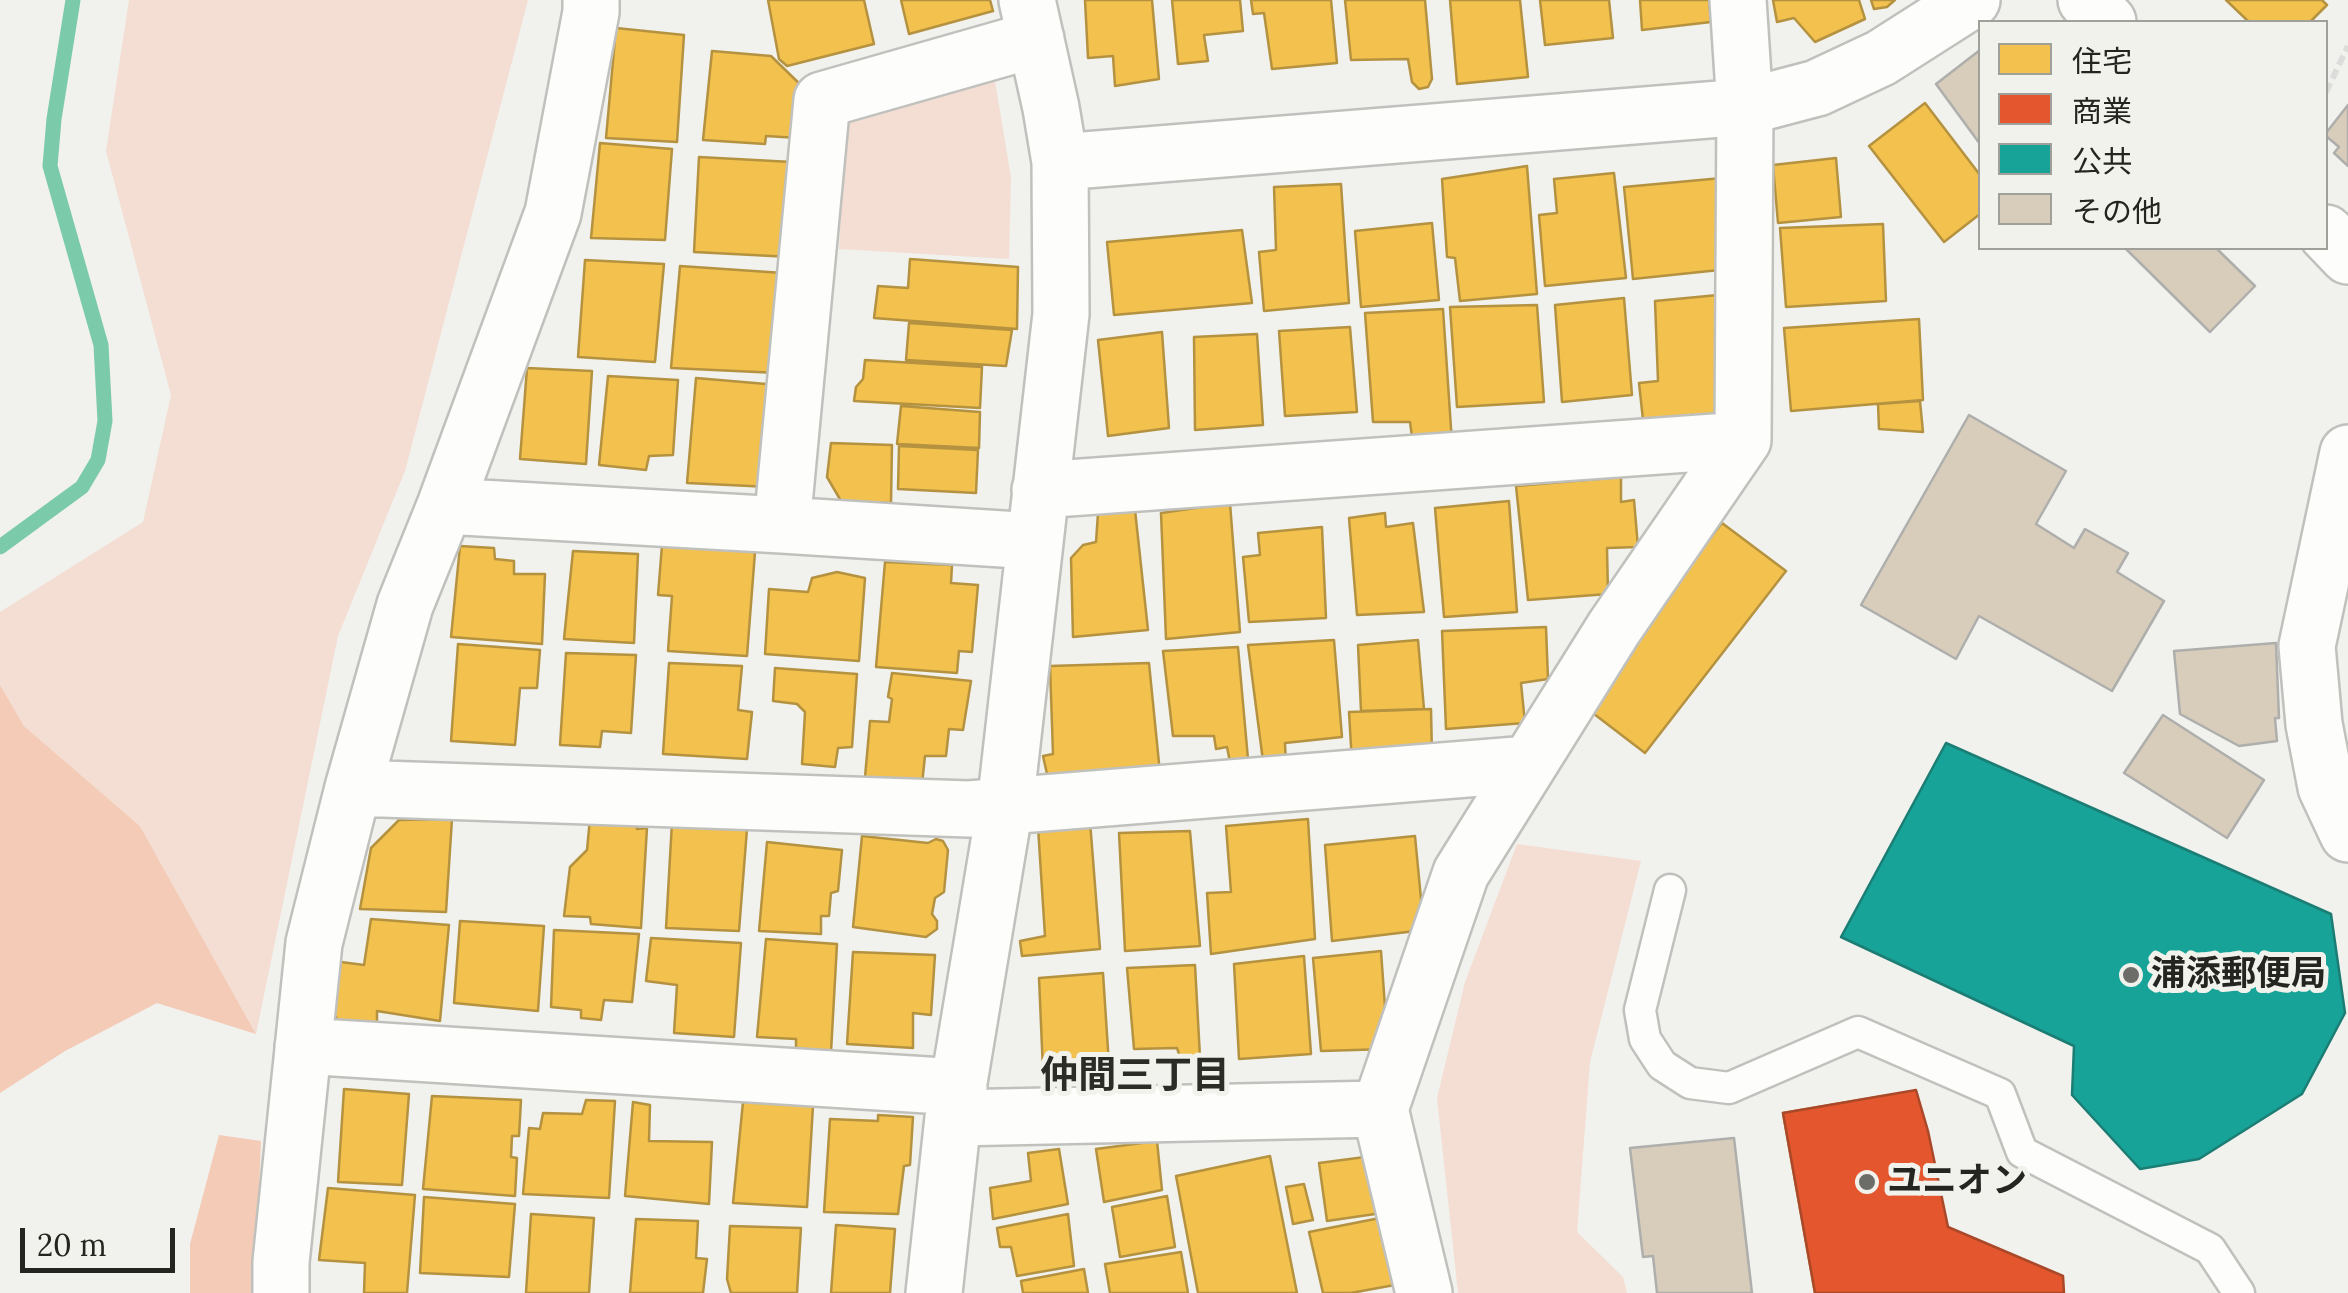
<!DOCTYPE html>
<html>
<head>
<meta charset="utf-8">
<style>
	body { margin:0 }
	#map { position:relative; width:2348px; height:1293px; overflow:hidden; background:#f1f1ed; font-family:Lora,"Noto Sans JP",serif }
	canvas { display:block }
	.legend { position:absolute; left:1978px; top:20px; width:350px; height:230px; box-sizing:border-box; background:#f2f2ec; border:2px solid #a0a09b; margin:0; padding:12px 18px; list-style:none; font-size:30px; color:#242421 }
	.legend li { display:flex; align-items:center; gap:20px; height:50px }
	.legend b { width:50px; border:2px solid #a0a09b }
	.scale { position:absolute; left:20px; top:1228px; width:155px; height:45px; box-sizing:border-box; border:5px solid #242421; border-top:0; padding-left:12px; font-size:30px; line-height:35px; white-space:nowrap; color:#242421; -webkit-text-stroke:8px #f2f2ec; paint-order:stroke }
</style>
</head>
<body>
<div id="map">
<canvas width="2348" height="1293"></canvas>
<ul class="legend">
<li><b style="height:28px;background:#f2c14e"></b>住宅</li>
<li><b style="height:28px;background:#e4572e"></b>商業</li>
<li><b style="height:28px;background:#17a398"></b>公共</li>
<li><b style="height:28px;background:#d8cdbb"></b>その他</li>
</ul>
<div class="scale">20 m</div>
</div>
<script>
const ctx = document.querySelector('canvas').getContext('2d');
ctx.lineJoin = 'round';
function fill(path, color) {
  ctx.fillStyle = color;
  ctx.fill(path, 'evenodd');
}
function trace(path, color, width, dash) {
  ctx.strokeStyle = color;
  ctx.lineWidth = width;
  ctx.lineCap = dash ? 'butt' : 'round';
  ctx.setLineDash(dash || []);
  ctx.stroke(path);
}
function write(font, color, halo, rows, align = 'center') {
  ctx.font = font + ' Lora,"Noto Sans JP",serif';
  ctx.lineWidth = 10;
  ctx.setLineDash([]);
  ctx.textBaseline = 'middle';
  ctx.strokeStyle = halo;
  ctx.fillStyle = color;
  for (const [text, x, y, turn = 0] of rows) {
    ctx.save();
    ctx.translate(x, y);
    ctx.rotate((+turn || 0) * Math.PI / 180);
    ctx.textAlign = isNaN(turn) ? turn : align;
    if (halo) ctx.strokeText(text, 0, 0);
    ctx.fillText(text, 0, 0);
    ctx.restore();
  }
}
fill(new Path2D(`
	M129,0H528L405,471L338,636L256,1034L140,826L24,726L0,683V612L143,522L171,395L106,151Z
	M994,75L1011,178L1009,259L839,249L846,123L861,107Z
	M1517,844L1641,861L1590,1062L1577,1232L1623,1277L1627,1293H1458L1437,1098L1465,982Z`), '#f4ded3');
fill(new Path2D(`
	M0,684L24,726L140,826L256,1034L157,1003L65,1051L0,1093Z
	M219,1135L261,1141L255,1293H190V1244Z`), '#f3cbb7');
const homes = new Path2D(`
	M768,0H864L874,44L787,66L779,59Z
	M901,0H990L993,11L909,34Z
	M1085,0H1152L1159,79L1115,86L1113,56L1088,58Z
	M1172,0H1240L1243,31L1204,35L1208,61L1178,64Z
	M1251,0H1331L1337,63L1272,69L1264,13L1253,14Z
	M1345,0H1425L1432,79L1428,87L1419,89L1412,82L1408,59L1351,60Z
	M1450,0H1520L1528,77L1457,84Z
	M1540,0H1609L1613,38L1545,45Z
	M1640,0H1709L1711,22L1642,30Z
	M1773,0H1859L1865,19L1815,42L1794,18L1777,22Z
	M1871,0H1895L1887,7L1874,9Z
	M2226,0H2322L2327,5L2310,22H2249Z
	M616,28L684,35L677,142L606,138Z
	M712,51L771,56L807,91L798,138L766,136L765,144L703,140Z
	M1925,103L1980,175V214L1944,242L1869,146Z
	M600,143L672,149L665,240L591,238Z
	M699,157L792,162L791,257L694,252Z
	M1836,158L1841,217L1778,223L1773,165Z
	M1527,166L1537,294L1460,301L1455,258L1447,257L1442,179Z
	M1614,173L1626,278L1545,286L1539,215L1557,213L1554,179Z
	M1722,178L1729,269L1633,279L1624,187Z
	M1341,184L1349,303L1264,311L1259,252L1276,250L1274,187Z
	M1432,223L1439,300L1361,307L1355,231Z
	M1883,224L1886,301L1786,307L1780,228Z
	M1242,230L1252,303L1114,315L1107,242Z
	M910,259L1018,267L1017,329L874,318L878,286L908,288Z
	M585,260L664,264L655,362L578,357Z
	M680,266L783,273L778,373L671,368Z
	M1718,295L1730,421L1644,429L1639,383L1658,381L1655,301Z
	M1624,298L1632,395L1562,402L1555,305Z
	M1537,305L1544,402L1457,407L1450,307Z
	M1443,309L1452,443L1413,444L1410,422H1373L1365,313Z
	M1919,319L1923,400L1791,411L1784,328Z
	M909,323L1012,330L1006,366L906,360Z
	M1350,327L1357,412L1285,416L1279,331Z
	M1162,332L1169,428L1108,436L1098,340Z
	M1257,334L1263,425L1195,430L1194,337Z
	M865,360L982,367L980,408L854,401L856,387L863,379Z
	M527,368L592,371L586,464L520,459Z
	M608,376L678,380L673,455L649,456L646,470L599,465Z
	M696,378L778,385L770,487L687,483Z
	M1920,401L1923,432L1879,429L1878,404Z
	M901,406L980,412L979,448L897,444Z
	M831,443L892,445L891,503L841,501L827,477Z
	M899,446L978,450L976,493L898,489Z
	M1621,477V502L1634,500L1638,547L1607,548L1608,594L1528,600L1516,486Z
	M1509,501L1517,612L1444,617L1435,508Z
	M1230,503L1240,632L1166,639L1161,513Z
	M1135,510L1148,630L1073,637L1071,558L1083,545L1096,542L1098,513Z
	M1385,513L1386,527L1413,523L1424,612L1357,615L1349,518Z
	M1722,523L1786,571L1645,753L1581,704Z
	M1322,527L1326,618L1249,622L1243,557L1260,555L1258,533Z
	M662,545L755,552L747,656L668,651L672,596L658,595Z
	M460,546L494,548L495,559L514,561V574H545L542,644L451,637Z
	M573,551L638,554L634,643L564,639Z
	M885,562L952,565L951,583L978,585L972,652L959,651L957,673L876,667Z
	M837,572L865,578L859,661L765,654L769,589L808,592L812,578Z
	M1546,627L1548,679L1521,683L1525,723L1446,729L1442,631Z
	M1334,640L1342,737L1285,743L1286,767L1264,769L1248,645Z
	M1418,640L1424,709L1361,711L1358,645Z
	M458,644L540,650L537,688H520L515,745L451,741Z
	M1238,647L1248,759L1230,762L1227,747L1216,749L1214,736H1173L1163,651Z
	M566,653L636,655L631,733L602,731L600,747L560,745Z
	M669,663L742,666L738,710L752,712L747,759L663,754Z
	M1149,663L1160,773L1049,783L1043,756L1053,754L1050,666Z
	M775,668L857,674L852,747L838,748L835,767L802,764L805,712L797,704L773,701Z
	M892,673L971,681L963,730L949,729L946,756H925L922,784L865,777L870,721L889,722L892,699L888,697Z
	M1431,709L1432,755L1352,763L1349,712Z
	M590,818L636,821L637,829L647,828L641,928L591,924L590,917L564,916L570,867L587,850Z
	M452,819L446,912L360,909L371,848L399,820Z
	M1308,819L1315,939L1211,954L1207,893L1231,892L1226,826Z
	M1090,821L1100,949L1022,956L1020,941L1045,936L1038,827Z
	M672,822L747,829L739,931L666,928Z
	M1190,831L1200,946L1125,951L1119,833Z
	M862,836L928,843L936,839L943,841L948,850L944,892L935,898L932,914L937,921V929L926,937L853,927Z
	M1415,836L1424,930L1332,941L1325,845Z
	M767,842L842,850L838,891L831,893L829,916H821V934L759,931Z
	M371,919L449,925L440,1021L377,1011V1027L338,1021L333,1011L341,962L364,965Z
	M460,921L544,926L538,1011L454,1003Z
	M554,930L639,934L632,1002L604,1000L601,1020L581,1018V1010L551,1007Z
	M651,938L741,943L734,1037L674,1033L677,985L646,981Z
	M766,939L837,944L831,1052L796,1050V1039L757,1037Z
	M1381,951L1388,1049L1321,1051L1313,958Z
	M853,952L935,955L931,1015L913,1013V1048L847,1044Z
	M1304,956L1311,1054L1239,1059L1234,964Z
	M1195,965L1200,1057L1181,1060L1177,1048L1134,1049L1127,968Z
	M1103,973L1109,1065L1043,1071L1039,978Z
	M344,1089L409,1094L402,1185L338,1182Z
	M432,1096L521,1100L519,1136H512L511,1157L517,1158L515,1196L423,1189Z
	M1883,1096L1908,1293H1815L1783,1113Z
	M586,1100L615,1101L609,1198L523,1194L529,1128L540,1129L543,1113L582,1114Z
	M633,1102L650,1105L649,1141L712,1142L709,1204L625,1196Z
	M743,1102L813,1106L807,1207L733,1203Z
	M878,1115L913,1117L910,1165L904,1166L898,1214L824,1212L830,1119L878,1121Z
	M1157,1141L1162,1190L1104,1202L1096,1149Z
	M1059,1149L1068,1204L993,1219L990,1188L1031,1181L1028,1153Z
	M1270,1156L1297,1293H1198L1176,1176Z
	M1365,1157L1367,1176L1376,1175L1382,1213L1327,1221L1319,1163Z
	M1304,1184L1313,1220L1293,1224L1286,1187Z
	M328,1188L415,1195L407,1293H364L365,1263L319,1260Z
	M1167,1196L1175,1247L1120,1257L1112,1207Z
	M424,1197L515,1204L509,1277L420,1273Z
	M531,1214L594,1218L589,1293H526Z
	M1068,1214L1074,1266L1017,1276L1011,1247H1000L997,1228Z
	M1395,1215L1400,1284L1351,1293H1323L1309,1232Z
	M636,1219L698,1221L696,1258L707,1259L703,1293H630Z
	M836,1225L895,1229L890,1293H831Z
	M730,1226L801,1228L797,1293H731L727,1279Z
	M1181,1252L1188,1293H1110L1105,1264Z
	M1084,1269L1088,1293H1023L1021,1281Z`);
fill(homes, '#f2c14e');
trace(homes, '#b49240', 2.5);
const shops = new Path2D(`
	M1916,1090L1928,1131L1948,1227L2063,1276L2064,1293H1815L1783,1113Z`);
fill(shops, '#e4572e');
trace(shops, '#aa482a', 2.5);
const public = new Path2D(`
	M1946,743L2331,914L2345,1013L2302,1094L2199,1159L2140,1169L2072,1095L2074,1046L1841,937Z`);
fill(public, '#17a398');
trace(public, '#1b7d74', 2.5);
trace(new Path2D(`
	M0,547L82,487L98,460L105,421L101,345L50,166L54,119L73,0`), '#7bcaaa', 15);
const building = new Path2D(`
	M1980,50V144L1936,84Z
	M2348,105V166L2334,153L2339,147L2326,136V133Z
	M2125,248H2216L2255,286L2210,332Z
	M1969,415L2066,471L2036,524L2074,548L2085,529L2128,553L2117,572L2164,601L2112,691L1979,616L1956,659L1861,605Z
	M2276,643L2279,718H2275L2277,741L2239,746L2180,714L2174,651Z
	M2163,715L2264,780L2227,838L2124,773Z
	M1734,1138L1752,1293H1657L1653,1256L1643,1257L1630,1148Z`);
fill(building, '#d8cdbb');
trace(building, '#aeaeac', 2.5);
const lane = new Path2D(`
	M1670,890L1640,1010L1645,1039L1662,1065L1690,1083L1729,1088L1858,1032L2000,1094L2022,1152L2210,1249L2239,1293`);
const street = new Path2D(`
	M1060,162L1745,107L1817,88L1881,58L1972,0
	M2348,453L2307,646L2314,724L2326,787L2348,834
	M1040,490L1743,440
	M445,506L782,525L822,100L1036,39
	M782,525L1034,541
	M353,788L969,809L1529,764
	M303,1046L959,1087
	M953,1118L1380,1109
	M281,1293V1262L314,943L353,788L405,605L445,506L553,213L591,12V0
	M934,1293L953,1118L1005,806L1061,314L1060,162L1051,108L1027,0
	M1424,1293L1380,1109L1461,873L1614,628L1743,440L1745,107L1738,0`);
const secondary = new Path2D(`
	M2086,0L2108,22
	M2326,233L2348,256`);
trace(lane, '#c0c0bd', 35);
trace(street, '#c0c0bd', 60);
trace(secondary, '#c0c0bd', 60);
trace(new Path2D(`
	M2326,92L2348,46`), '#dcdcdb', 6, [10, 5]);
trace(lane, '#fdfdfc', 30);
trace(street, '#fdfdfc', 55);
trace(secondary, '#fdfdfc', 55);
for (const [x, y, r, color] of [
	[2131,975,10,"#6c6c68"],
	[1867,1182,10,"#6c6c68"]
]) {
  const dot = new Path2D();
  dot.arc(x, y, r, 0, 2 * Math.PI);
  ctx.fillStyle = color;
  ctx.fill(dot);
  trace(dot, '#f2f2ec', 4);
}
write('bold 35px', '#242421', '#f2f2ec', [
	["浦添郵便局",2151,975],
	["ユニオン",1887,1182]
], 'left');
write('bold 38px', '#2c2c27', '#f2f2ec', [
	["仲間三丁目",1135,1077]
]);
</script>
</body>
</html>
